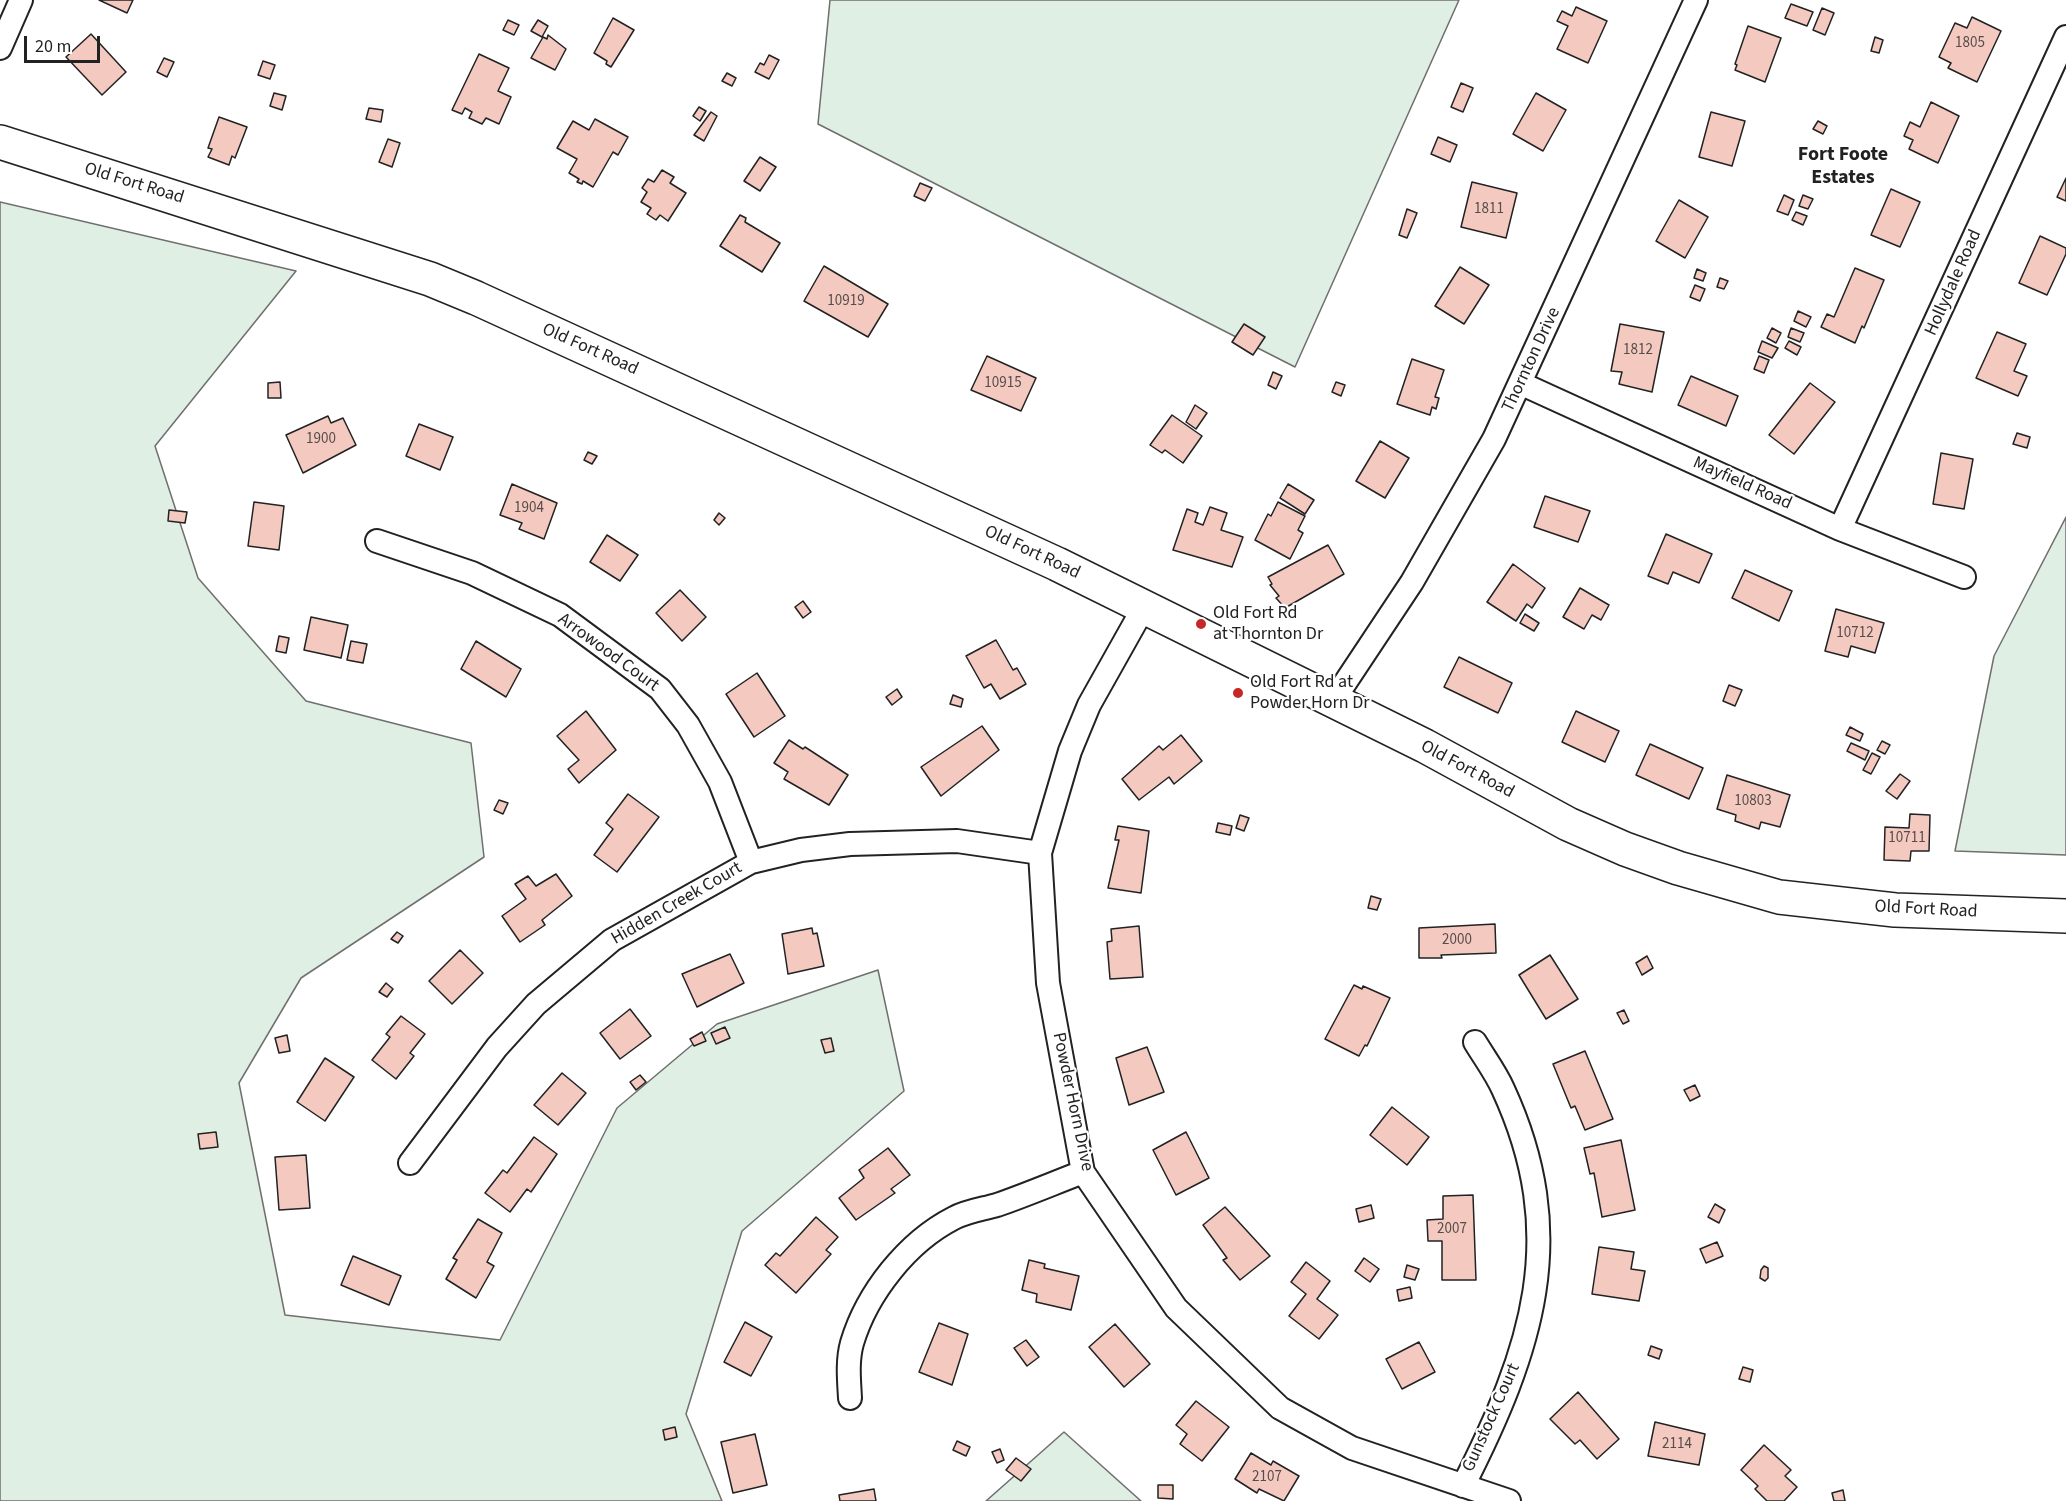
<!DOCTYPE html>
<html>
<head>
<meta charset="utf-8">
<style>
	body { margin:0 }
	#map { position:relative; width:2066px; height:1501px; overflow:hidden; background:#fff; font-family:"Source Sans 3",sans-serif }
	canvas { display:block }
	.scale { position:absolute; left:24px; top:36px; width:76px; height:27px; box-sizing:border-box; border:3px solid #222; border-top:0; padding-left:8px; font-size:18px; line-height:21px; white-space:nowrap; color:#222; -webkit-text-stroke:4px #fff; paint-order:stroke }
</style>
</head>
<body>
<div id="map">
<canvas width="2066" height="1501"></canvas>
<div class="scale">20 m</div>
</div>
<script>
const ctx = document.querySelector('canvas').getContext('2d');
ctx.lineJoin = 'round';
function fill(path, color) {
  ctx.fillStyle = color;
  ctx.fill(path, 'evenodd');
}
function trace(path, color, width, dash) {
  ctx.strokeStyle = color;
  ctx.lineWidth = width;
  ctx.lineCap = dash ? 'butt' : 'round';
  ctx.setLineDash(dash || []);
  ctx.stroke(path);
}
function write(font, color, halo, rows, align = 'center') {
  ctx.font = font + ' "Source Sans 3",sans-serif';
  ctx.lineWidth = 4.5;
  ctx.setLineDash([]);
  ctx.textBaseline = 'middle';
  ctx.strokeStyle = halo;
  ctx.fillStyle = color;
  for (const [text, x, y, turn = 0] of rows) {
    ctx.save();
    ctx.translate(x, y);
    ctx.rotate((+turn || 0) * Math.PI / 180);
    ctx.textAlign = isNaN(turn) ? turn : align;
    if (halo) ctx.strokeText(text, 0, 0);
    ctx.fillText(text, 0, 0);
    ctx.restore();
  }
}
const green = new Path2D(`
	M830,0H1459L1295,367L818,124Z
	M0,202L296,271L155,446L198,578L306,701L471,743L484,857L301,978L239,1083L285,1315L500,1340L617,1108L717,1024L878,970L904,1091L742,1231L686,1414L722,1501H0Z
	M2066,517V855L1955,851L1994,656Z
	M1064,1432L1141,1501H986Z`);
fill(green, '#e0efe3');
trace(green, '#6f6f6f', 1.5);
const building = new Path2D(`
	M99,0H133L127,13Z
	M1791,4L1813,12L1807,26L1785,18Z
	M1576,7L1607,21L1588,63L1557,49L1568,26L1557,21L1562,11L1572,16Z
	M1822,8L1834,13L1825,35L1813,30Z
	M1972,17L2001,31L1977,82L1948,68L1951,63L1939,57L1955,23L1967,28Z
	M613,18L634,30L611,67L606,64L607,61L594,53Z
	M508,20L519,25L514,35L503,30Z
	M538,20L548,26L542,37L531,31Z
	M1748,26L1781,38L1765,82L1735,70L1737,65L1735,64Z
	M91,34L126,72L102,95L66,57Z
	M548,35L566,49L555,70L531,58L543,37L547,39Z
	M1875,37L1883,40L1879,53L1871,51Z
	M479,54L509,68L498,91L511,97L499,124L486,118L482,124L469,118L472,112L465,108L462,114L452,110Z
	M769,55L779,60L769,79L755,72L760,63L764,65Z
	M164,58L174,62L167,77L157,72Z
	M263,61L275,65L270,79L258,75Z
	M727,73L736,78L732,86L722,81Z
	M1461,83L1473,88L1463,112L1451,107Z
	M274,93L286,96L282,110L270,106Z
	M1536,93L1566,110L1543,151L1513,134Z
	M1931,102L1959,116L1938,163L1909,149L1913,140L1904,136L1910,122L1920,127Z
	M699,107L706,111L700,121L693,116Z
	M369,108L383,110L381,122L366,119Z
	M711,112L717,116L704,141L694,135Z
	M1711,112L1745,121L1732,166L1699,157Z
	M219,117L247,127L235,158L232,156L229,165L208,157L212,149L208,148Z
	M595,119L628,137L618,155L613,152L593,187L583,181L582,184L577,182L579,179L569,173L577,159L557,148L573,121L589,130Z
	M1818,121L1827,126L1823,134L1813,129Z
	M1438,137L1457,145L1450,162L1431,154Z
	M388,139L400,143L392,167L379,162Z
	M760,157L776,167L760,191L744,181Z
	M662,170L674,177L670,183L686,193L668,221L660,215L656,220L647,214L651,208L641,202L647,192L642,188L648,179L654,182Z
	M2066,178V201L2057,197Z
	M1472,182L1517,193L1506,238L1461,227Z
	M920,183L932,188L925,201L914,196Z
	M1891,189L1920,202L1900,247L1871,235Z
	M1784,195L1794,200L1788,215L1777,211Z
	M1803,195L1813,199L1808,209L1799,206Z
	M1679,200L1708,217L1685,258L1656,241Z
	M1407,209L1417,213L1407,238L1399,235Z
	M1796,212L1807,216L1803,225L1792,220Z
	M740,215L746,218L745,222L780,243L762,272L720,246Z
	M2040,236L2066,248V254L2047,295L2019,283Z
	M824,266L888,304L868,337L804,301Z
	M1460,267L1489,285L1464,324L1435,306Z
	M1855,268L1884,280L1864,328L1862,326L1855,343L1821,327L1827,314L1834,317Z
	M1697,269L1706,273L1703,281L1694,278Z
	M1720,278L1728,281L1724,289L1717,287Z
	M1695,285L1705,289L1700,301L1690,297Z
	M1798,311L1811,317L1806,327L1794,321Z
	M1244,324L1265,337L1253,355L1232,342Z
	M1620,324L1664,332L1652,392L1619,384L1622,372L1611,371Z
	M1772,328L1781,333L1776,343L1767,338Z
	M1791,328L1804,333L1800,342L1788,337Z
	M1997,332L2026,344L2014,371L2027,376L2018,396L1976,378Z
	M1762,341L1778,348L1772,358L1758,352Z
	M1789,341L1801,347L1797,355L1785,348Z
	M987,356L1036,378L1021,411L971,390Z
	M1759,356L1769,360L1764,373L1754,369Z
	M1412,359L1444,370L1435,397L1439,398L1436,409L1432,407L1430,415L1397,404Z
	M1273,372L1282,376L1276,389L1268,385Z
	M1691,376L1738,396L1726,426L1678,405Z
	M280,382L281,398H268V383Z
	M1336,382L1345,385L1341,396L1332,392Z
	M1810,383L1835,402L1794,454L1769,435Z
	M1195,405L1207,413L1196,429L1186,422Z
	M1172,415L1202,436L1183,463L1165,450L1162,453L1150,445Z
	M328,416L331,423L343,418L356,445L303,473L286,435Z
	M419,424L453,437L440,470L406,456Z
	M2017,433L2030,437L2027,448L2013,444Z
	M1380,441L1409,458L1385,498L1356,481Z
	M588,452L597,456L592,464L584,460Z
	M1941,453L1973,459L1964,509L1933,504Z
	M512,484L557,503L544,539L519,529L522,523L500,515Z
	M1288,484L1314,500L1305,514L1280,498Z
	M1545,496L1590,511L1578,542L1534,527Z
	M254,502L284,506L279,550L248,546Z
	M1278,502L1305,516L1298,530L1303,533L1290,559L1255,540L1268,514L1271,516Z
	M1210,507L1227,513L1221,530L1243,537L1232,567L1173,550L1187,509L1198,513L1195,522L1203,525Z
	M169,510L187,512L185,523L168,521Z
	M719,513L725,518L719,525L714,520Z
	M1666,534L1712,554L1699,583L1673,572L1668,584L1648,576Z
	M607,535L638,555L620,581L590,562Z
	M1328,545L1344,574L1285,608L1276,598L1279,596L1270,585L1272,584L1268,577Z
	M1513,564L1545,588L1532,608L1527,604L1516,621L1487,602Z
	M1745,570L1792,591L1779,621L1732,598Z
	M1580,588L1609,605L1601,620L1592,615L1584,629L1563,617Z
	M680,590L706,617L682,641L656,613Z
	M803,601L811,612L803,618L795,607Z
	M1836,609L1884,623L1875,653L1851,646L1848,657L1825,651Z
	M1525,614L1539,623L1534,631L1520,623Z
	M311,617L348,625L341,658L304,650Z
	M279,636L289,638L286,653L276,651Z
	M996,640L1013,670L1017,668L1026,684L1000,699L991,684L984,688L966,656Z
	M351,641L367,644L363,663L347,660Z
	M476,641L521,669L506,697L461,669Z
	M1459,657L1512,683L1498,713L1444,687Z
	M757,673L785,716L754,737L726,694Z
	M1729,685L1742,690L1735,706L1723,701Z
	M897,689L902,697L892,705L886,697Z
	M953,695L963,699L961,707L950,704Z
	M586,711L616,750L579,783L568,769L579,760L557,736Z
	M1576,711L1619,731L1605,762L1562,742Z
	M982,726L999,750L941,796L921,767Z
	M1850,727L1863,734L1860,741L1846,735Z
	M1181,735L1202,761L1174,784L1169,777L1139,800L1122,779L1159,746L1163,750Z
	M789,740L803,749L805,747L848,775L829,805L784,779L788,772L774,763Z
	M1882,741L1890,745L1885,754L1877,750Z
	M1851,743L1869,751L1865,760L1847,751Z
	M1650,744L1703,768L1689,799L1636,775Z
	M1872,753L1880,757L1871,774L1863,770Z
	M1900,774L1910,781L1897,799L1886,791Z
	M1727,775L1790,795L1780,827L1761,822L1759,829L1735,821L1736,815L1717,809Z
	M628,794L659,817L617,872L594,855L613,829L606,823Z
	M499,800L508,803L503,814L494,810Z
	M1910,814L1930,815L1929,851H1911L1910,861L1884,860L1885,827L1909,828Z
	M1240,815L1249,818L1244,831L1236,828Z
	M1218,823L1232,826L1230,835L1216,832Z
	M1118,826L1149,831L1141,893L1108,888L1119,840H1115Z
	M556,874L572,896L542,920L545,925L520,942L502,916L526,899L515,884L528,876L536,886Z
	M1371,896L1381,899L1377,910L1368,908Z
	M1495,924L1496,953L1441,955L1442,958H1419V928Z
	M1139,926L1143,977L1110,979L1107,942L1112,941L1111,929Z
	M812,928L813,934L817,933L824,966L788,974L782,934Z
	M397,932L403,936L398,943L391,939Z
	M460,950L483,973L452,1004L429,981Z
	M730,954L744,983L697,1007L682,974Z
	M1550,955L1578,999L1546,1019L1519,975Z
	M1647,956L1653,968L1642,975L1636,963Z
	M386,983L393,989L387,997L379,992Z
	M1354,985L1362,989L1363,986L1390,998L1367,1046L1365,1045L1359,1056L1325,1039Z
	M630,1009L651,1036L620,1059L600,1033Z
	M1624,1010L1629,1021L1623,1024L1617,1013Z
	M401,1016L425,1034L410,1053L414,1056L396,1079L372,1060L390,1037L386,1034Z
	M725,1027L730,1038L716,1044L711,1033Z
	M702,1032L706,1041L694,1046L690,1039Z
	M287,1035L290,1051L279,1053L275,1038Z
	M831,1038L834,1051L825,1053L821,1040Z
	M1147,1047L1164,1092L1129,1105L1116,1058Z
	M1585,1051L1613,1119L1585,1130L1575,1106L1571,1108L1553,1064Z
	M325,1058L354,1077L325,1121L297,1102Z
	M562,1073L586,1093L558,1125L534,1105Z
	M640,1075L646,1082L636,1090L630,1082Z
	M1695,1085L1700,1096L1690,1101L1684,1090Z
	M1392,1107L1429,1137L1407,1165L1370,1135Z
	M216,1132L218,1147L200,1149L198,1134Z
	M1186,1132L1209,1178L1176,1195L1153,1150Z
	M534,1137L557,1154L531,1192L527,1189L510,1212L485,1193L503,1170L507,1173Z
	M1621,1140L1635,1210L1602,1217L1594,1173L1590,1174L1584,1148Z
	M888,1148L910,1175L891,1189L895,1193L856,1220L839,1198L864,1178L859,1170Z
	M306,1155L310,1208L279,1210L275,1157Z
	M1473,1195L1476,1280H1442V1241H1428L1427,1220L1443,1219V1196Z
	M1715,1204L1725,1210L1719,1223L1708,1217Z
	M1371,1205L1374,1218L1359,1222L1356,1209Z
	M1225,1207L1270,1256L1240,1280L1223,1260L1227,1258L1203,1225Z
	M816,1217L838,1237L826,1250L831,1254L796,1293L765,1265L776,1253L780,1256Z
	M478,1219L502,1233L487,1262L494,1266L476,1298L446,1279L457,1260L453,1258Z
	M1717,1242L1723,1256L1706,1263L1700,1249Z
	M1599,1247L1634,1252L1631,1269L1645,1271L1639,1301L1592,1294Z
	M353,1256L401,1276L389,1305L341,1285Z
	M1364,1258L1379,1269L1370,1282L1355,1271Z
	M1029,1260L1045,1264L1044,1268L1079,1276L1071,1310L1036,1302L1037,1294L1022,1290Z
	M1306,1262L1330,1281L1317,1299L1338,1315L1319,1339L1289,1316L1306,1294L1291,1282Z
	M1407,1265L1419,1269L1415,1280L1404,1277Z
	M1764,1266L1768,1268V1278L1765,1281L1760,1278L1761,1270Z
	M1410,1287L1412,1298L1399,1301L1397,1290Z
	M745,1322L772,1337L751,1376L724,1362Z
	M939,1323L968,1334L952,1385L919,1372Z
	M1115,1324L1150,1364L1124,1387L1089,1347Z
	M1026,1340L1039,1357L1027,1366L1014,1348Z
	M1419,1342L1435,1372L1402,1389L1386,1359Z
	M1651,1346L1662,1350L1659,1359L1648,1355Z
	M1743,1367L1753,1370L1750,1382L1739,1379Z
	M1578,1392L1619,1439L1597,1459L1580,1440L1575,1444L1550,1419Z
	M1196,1401L1229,1427L1202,1461L1180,1444L1187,1434L1176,1425Z
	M1655,1422L1705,1434L1699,1465L1648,1456Z
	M675,1427L677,1437L665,1440L663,1430Z
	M755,1434L767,1485L733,1493L721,1442Z
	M957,1441L970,1447L966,1456L953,1450Z
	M1764,1445L1791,1470L1785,1476L1797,1487L1784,1501H1767L1755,1489L1758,1486L1741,1470Z
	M1000,1449L1004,1460L997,1463L992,1452Z
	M1251,1453L1271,1465L1273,1461L1299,1476L1284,1501L1259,1489L1257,1493L1235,1479Z
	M1016,1458L1031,1469L1021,1481L1006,1470Z
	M1158,1485H1173V1499L1158,1498Z
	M874,1489L876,1501H840L839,1495Z
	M1843,1490L1845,1501H1834L1832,1493Z`);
fill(building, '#f3c9c0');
trace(building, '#222', 1.5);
const minor = new Path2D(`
	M0,48L21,0
	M1522,384L1840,529L1964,577
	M1840,529L2066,37
	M377,541L472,573L560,615L660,689L688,725L720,782L751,862
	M1144,607L1089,705L1070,751L1040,853L1048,983L1083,1172L1176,1308L1280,1408L1352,1448L1509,1501
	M1333,701L1412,582L1494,439L1696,0
	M410,1163L497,1047L536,1004L612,940L751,862L801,850L850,844L957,841L1040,853
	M850,1398C849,1380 847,1361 852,1343C867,1293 907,1242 954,1218C967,1211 983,1209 997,1205C1026,1195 1054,1183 1083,1172
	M1463,1486C1532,1350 1571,1236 1503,1089C1496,1073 1484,1057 1475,1042`);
const secondary = new Path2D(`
	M0,142L430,279L476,298L1057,564L1425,746L1568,824L1625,849L1678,868L1779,897L1895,910L2066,916`);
trace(minor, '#222', 26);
trace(secondary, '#222', 36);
trace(minor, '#fff', 22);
trace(secondary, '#fff', 33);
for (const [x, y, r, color] of [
	[1201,624,6,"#c62828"],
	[1238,693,6,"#c62828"]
]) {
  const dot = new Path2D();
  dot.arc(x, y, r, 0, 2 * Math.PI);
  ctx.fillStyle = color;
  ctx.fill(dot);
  trace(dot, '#fff', 2);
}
write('15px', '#564c4a', null, [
	["1805",1970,44],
	["1811",1489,210],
	["10919",846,302],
	["1812",1638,351],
	["10915",1003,384],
	["1900",321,440],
	["1904",529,509],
	["10712",1855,634],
	["10803",1753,802],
	["10711",1907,839],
	["2000",1457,941],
	["2007",1452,1230],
	["2114",1677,1445],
	["2107",1267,1478]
]);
write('18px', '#222', '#fff', [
	["Old Fort Road",134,184,17],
	["Hollydale Road",1954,283,-66],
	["Old Fort Road",590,350,24],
	["Thornton Drive",1532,360,-65],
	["Mayfield Road",1742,484,24],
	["Old Fort Road",1032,553,25],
	["Arrowood Court",608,653,36],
	["Old Fort Road",1467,770,28],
	["Hidden Creek Court",677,904,-30],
	["Old Fort Road",1926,910,3],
	["Powder Horn Drive",1072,1102,78],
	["Gunstock Court",1492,1418,-66]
]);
write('18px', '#222', '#fff', [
	["Old Fort Rd",1213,614],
	["at Thornton Dr",1213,635],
	["Old Fort Rd at",1250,683],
	["Powder Horn Dr",1250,704]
], 'left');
write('bold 20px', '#222', '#fff', [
	["Fort Foote",1843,156],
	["Estates",1843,179]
]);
</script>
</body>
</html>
